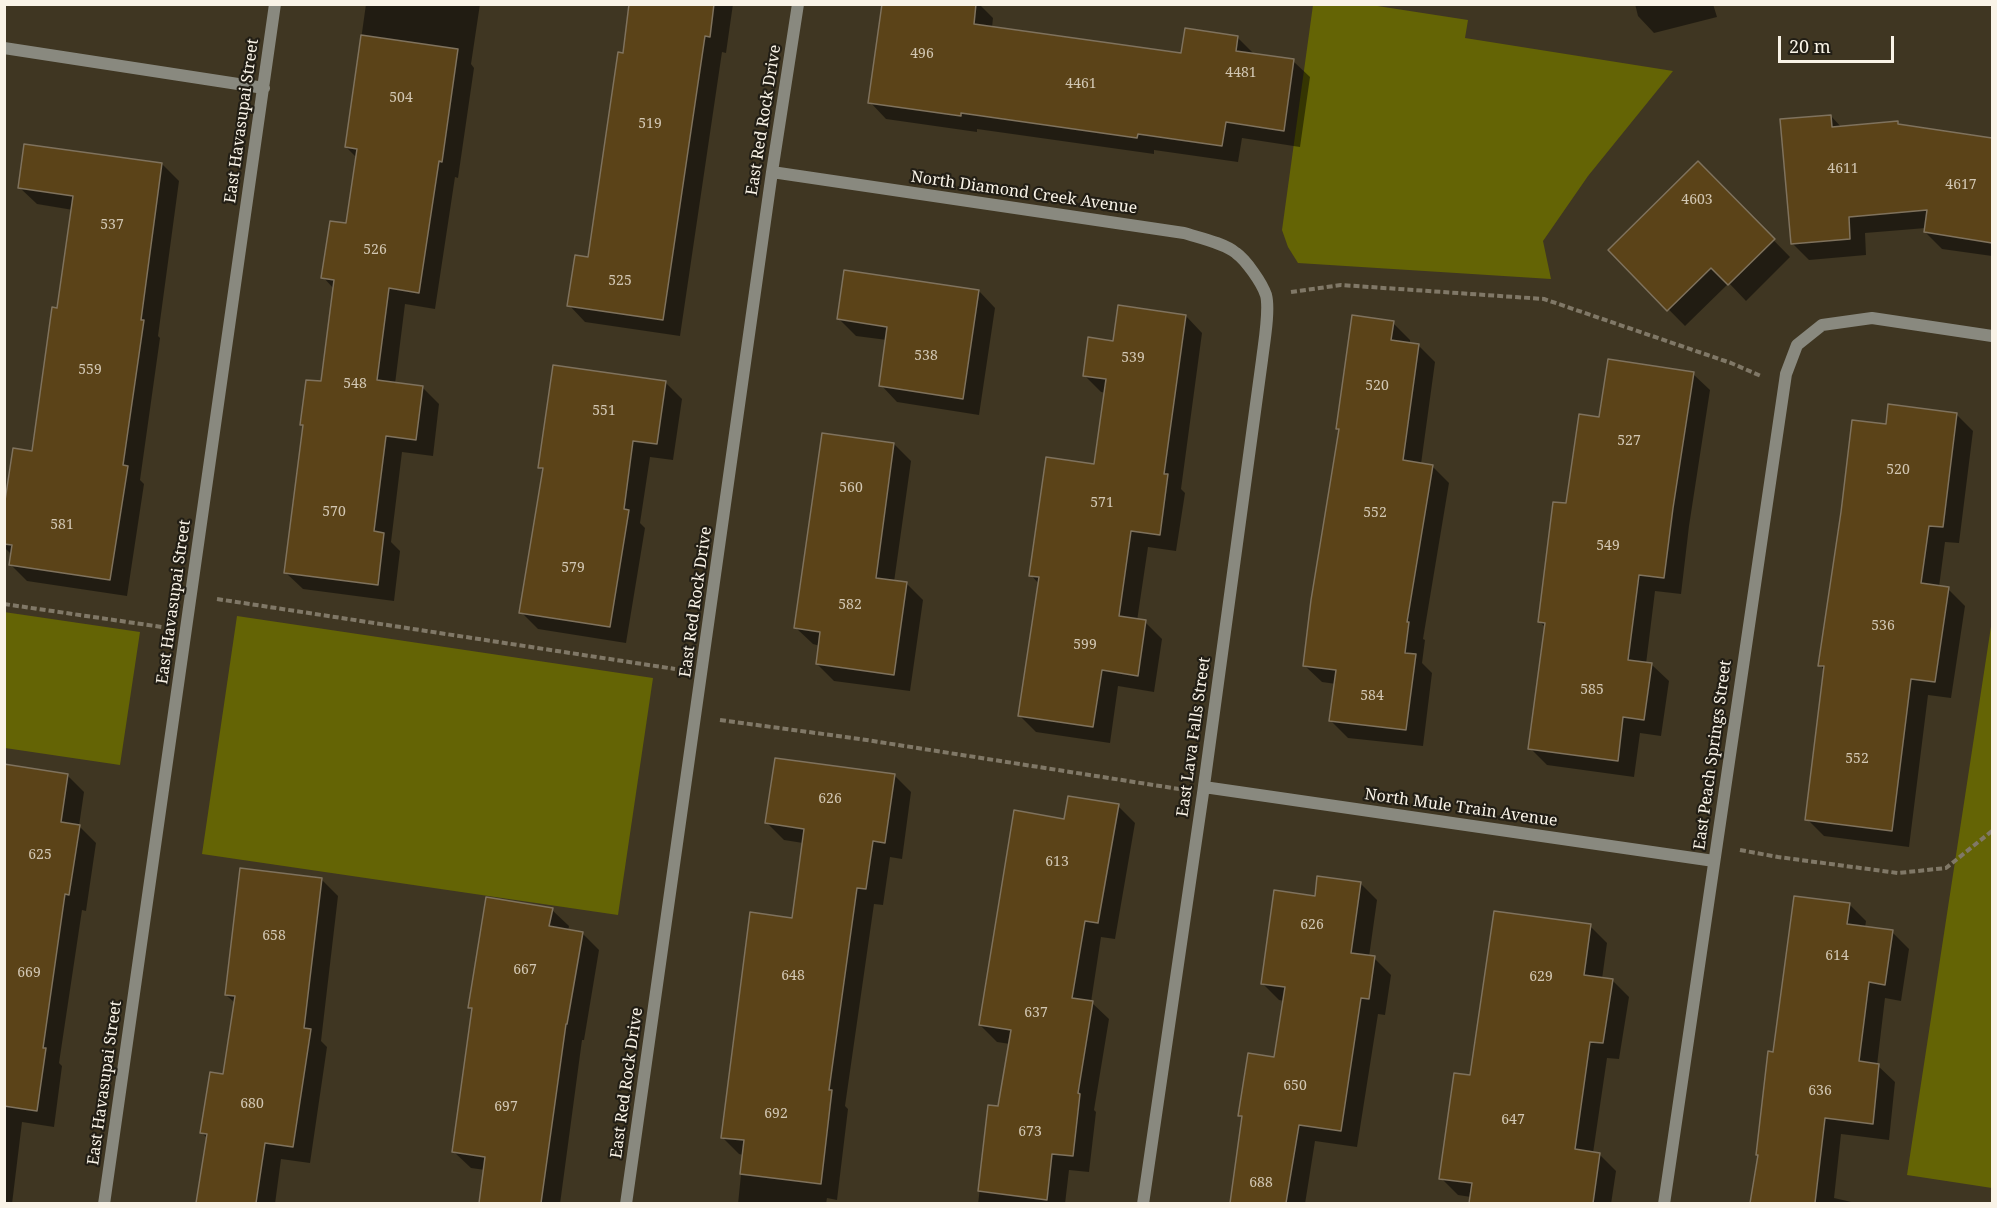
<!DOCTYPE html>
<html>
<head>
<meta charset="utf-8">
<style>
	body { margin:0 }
	#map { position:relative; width:1997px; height:1208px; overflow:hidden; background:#3f3622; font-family:"Noto Serif",serif }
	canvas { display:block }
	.frame { position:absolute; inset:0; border:6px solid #f9f3e7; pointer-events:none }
	.scale { position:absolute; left:1778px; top:36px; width:116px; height:27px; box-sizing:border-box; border:3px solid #f9f3e7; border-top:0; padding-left:8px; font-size:18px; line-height:21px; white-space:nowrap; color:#f9f3e7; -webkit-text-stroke:4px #221e15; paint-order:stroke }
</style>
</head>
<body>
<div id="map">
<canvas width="1997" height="1208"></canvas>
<div class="frame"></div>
<div class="scale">20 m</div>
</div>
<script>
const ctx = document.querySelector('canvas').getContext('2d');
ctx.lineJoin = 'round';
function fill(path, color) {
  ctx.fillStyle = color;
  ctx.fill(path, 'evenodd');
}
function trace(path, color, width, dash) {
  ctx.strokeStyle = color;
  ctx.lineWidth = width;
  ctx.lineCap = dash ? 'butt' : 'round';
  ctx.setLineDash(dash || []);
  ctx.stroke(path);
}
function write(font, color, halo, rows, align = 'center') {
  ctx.font = font + ' "Noto Serif",serif';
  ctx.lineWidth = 4.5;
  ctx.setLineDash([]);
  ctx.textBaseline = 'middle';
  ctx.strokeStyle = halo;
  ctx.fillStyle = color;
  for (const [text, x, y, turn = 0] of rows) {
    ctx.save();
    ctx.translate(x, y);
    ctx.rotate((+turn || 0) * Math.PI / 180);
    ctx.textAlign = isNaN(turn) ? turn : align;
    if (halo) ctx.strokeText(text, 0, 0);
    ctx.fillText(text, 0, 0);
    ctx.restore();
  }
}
fill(new Path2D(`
	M1313,5H1371L1468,20L1465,38L1673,71L1588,176L1543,241L1551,279L1298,263L1288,247L1282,230Z
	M4,612L140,632L120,765L5,748Z
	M237,616L653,678L618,915L202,854Z
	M1992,620V1188L1907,1175Z`), '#646405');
fill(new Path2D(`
	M366,4H480L471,64L474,68L458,178L455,177L435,309L405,304L395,384L423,388L439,404L433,456L402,452L391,542L400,551L394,601L303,589L286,573L305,427L302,424L322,383L334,289L323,277L347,225L357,158L346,147Z
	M631,4H733L726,53L722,52L680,336L585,322L569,305L589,259Z
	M883,4H979L993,18L992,28L1183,55L1237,37L1254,54L1293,61L1310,77L1300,147L1242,138L1238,162L1154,150V154L977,129V132L886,119L870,102Z
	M1635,4H1713L1717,17L1654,33L1638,16Z
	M1831,116L1842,128L1898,123L1901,126L1992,140V256L1942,249L1925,232L1926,228L1865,233L1866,255L1809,260L1792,243Z
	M1698,163L1790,257L1746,301L1729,283L1685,326L1610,250Z
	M162,164L179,181L158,336L160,338L140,480L144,484L127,596L27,581L10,564L12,555L4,547V517L33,453L59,309L73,210L37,204L20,188Z
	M979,291L995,308L979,415L897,402L881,385L887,340L856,336L839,319Z
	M1186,316L1202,333L1181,489L1185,493L1176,551L1148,547L1137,621L1145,622L1162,639L1154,692L1118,686L1110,743L1036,732L1019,715L1039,584L1031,575L1096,465L1106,393L1101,392L1084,375L1114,342Z
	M1393,323L1410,340V344L1418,345L1435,362L1421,464L1432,466L1449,483L1423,639L1425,640L1422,663L1432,673L1423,746L1348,738L1331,721L1336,684L1322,682L1305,666L1340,431L1337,428Z
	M1693,374L1710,390L1689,526L1681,594L1655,591L1646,664L1652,665L1669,681L1661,736L1640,733L1634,777L1547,765L1530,748L1546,628L1539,621L1567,505L1600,419Z
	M665,382L682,399L673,460L650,457L640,523L645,528L626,643L538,629L521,612L544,472L540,467Z
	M1956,414L1973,431L1959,543L1945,542L1939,587L1948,589L1965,606L1951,698L1928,695L1909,847L1824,836L1807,819L1825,671L1820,665L1888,426Z
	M894,444L911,461L894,582L906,583L923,600L910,691L834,681L817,664L820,646L813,644L796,628Z
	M4,765L67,775L84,792L79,826L96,843L86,911L82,910L59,1063L62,1066L54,1127L22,1122L12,1204H4Z
	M894,775L911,792L902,859L890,857L883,905L874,904L845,1106L848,1109L837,1200L827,1198L826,1204H738L743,1155L739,1154L722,1137L794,919L803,843L784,840L767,823Z
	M1118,806L1135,823L1115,939L1101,937L1091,1002L1109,1019L1094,1110L1096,1112L1089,1172L1069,1170L1065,1204H978L990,1107L999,1108L1010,1044L997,1042L980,1025L1065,820Z
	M321,879L338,896L321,1041L327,1047L310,1163L281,1159L275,1204H198L208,1139L202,1133L224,1076L235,1003L226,995Z
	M1360,883L1377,900L1369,957L1374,958L1391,975L1385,1015L1378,1014L1357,1147L1315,1141L1305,1204H1231L1243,1119L1240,1115L1275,1059L1284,1001L1279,1000L1262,983L1316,898Z
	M1849,904L1866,921L1865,928L1892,932L1909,949L1901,1001L1885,998L1877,1065L1895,1082L1889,1140L1841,1134L1834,1198L1860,1204H1752L1774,1053Z
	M552,910L569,926L568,931L582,933L599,950L584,1040H582L560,1204H480L485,1170L471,1168L454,1152L473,1010L470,1007Z
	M1590,926L1607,943L1602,979L1612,980L1629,997L1619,1059L1607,1058L1593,1153L1599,1154L1616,1171L1611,1204H1470L1471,1197L1458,1195L1441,1178L1472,1077Z`), '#0007');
const building = new Path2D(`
	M629,4H714L710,37L705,36L663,320L567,306L575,255L588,257L618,52L623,53Z
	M882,4H976L974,24L1181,53L1185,28L1238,36L1236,51L1294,59L1284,131L1226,122L1222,146L1138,134L1137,138L961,113V116L868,103Z
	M361,35L458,49L442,162L439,161L419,293L389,288L377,380L423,386L416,440L386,436L374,531L384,533L378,585L284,573L303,425H300L306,380L321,381L334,280L321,278L330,221L346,223L357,149L345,147Z
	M1831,115L1832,127L1898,121V124L1992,138V243L1924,232L1927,210L1849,217L1850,239L1791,244L1780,119Z
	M24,144L162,163L141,320H144L123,465L128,466L110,580L9,565L12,545L4,544V507L13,448L32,451L52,307L57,308L73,196L18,188Z
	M1698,161L1775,239L1728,285L1711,268L1667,311L1608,250Z
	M844,270L979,290L963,399L879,386L887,327L837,319Z
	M1118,305L1186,315L1164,474H1168L1160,535L1131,531L1119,616L1146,620L1138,676L1102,670L1093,727L1018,716L1039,577L1029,576L1046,457L1094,464L1106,379L1083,376L1088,337L1113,341Z
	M1352,315L1394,321L1391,340L1419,344L1403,460L1433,465L1407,622H1409L1405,653L1416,654L1406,730L1329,721L1336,670L1303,666L1311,600L1339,429H1336Z
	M1608,359L1694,372L1673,508L1664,578L1639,575L1628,660L1652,663L1644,720L1623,717L1618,761L1528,749L1545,623L1538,622L1553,502L1566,503L1579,414L1599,417Z
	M553,365L666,381L657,444L633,441L624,509L629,510L610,627L519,613L543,468H538Z
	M1888,404L1957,413L1943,527L1929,526L1921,583L1949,587L1935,682L1911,679L1892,831L1805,820L1824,666H1818L1841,512L1852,420L1886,424Z
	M822,433L894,443L876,578L907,582L894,675L816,664L820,632L794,628Z
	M775,758L895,774L885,843L873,841L866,889L857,888L829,1090H832L821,1184L740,1174L744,1140L721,1138L750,912L792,918L804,829L765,823Z
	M4,764L68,774L61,822L80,825L69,895L65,894L43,1048H46L37,1111L4,1106Z
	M1068,796L1119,804L1098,923L1085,921L1072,998L1093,1001L1078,1093L1080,1094L1073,1156L1052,1154L1047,1200L978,1191L988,1105L998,1106L1011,1030L979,1025L1014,810L1064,819Z
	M240,868L322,878L304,1028L311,1029L293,1147L265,1143L256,1203H196L207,1134L200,1133L210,1072L223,1074L235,996L225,995Z
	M1317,876L1361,882L1351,953L1375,956L1369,999L1361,998L1341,1131L1299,1125L1286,1203H1230L1242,1116H1238L1248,1053L1274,1057L1285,987L1261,984L1274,890L1315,896Z
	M1794,896L1850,903L1847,924L1893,930L1885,985L1869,982L1859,1061L1879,1064L1873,1124L1825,1118L1815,1203H1750L1758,1155H1756L1768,1051L1773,1052Z
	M486,897L553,908L549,926L583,932L567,1024H566L541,1203H479L485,1157L452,1152L472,1008H468Z
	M1494,911L1591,924L1584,975L1613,979L1603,1043L1590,1042L1575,1149L1600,1153L1593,1203H1469L1472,1183L1439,1179L1454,1073L1470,1075Z`);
fill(building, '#5b4318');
trace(building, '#7f725d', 1.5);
trace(new Path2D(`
	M1291,292L1341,285L1544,299L1731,363L1761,376
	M217,599L675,669
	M4,604L162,627
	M720,720L860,739L1179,789
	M1740,850L1778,857L1898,873L1946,868L1992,831`), '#807867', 4, [6, 3]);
trace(new Path2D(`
	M4,48L264,88
	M772,172L1184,233C1200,238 1224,243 1236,253C1246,260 1262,283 1266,295C1270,310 1264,343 1262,360L1203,793L1143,1204
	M1204,787L1714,861
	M104,1204L275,4
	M626,1204L772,172L798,4
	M1664,1204L1786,374L1797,345L1822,325L1872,318L1992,336`), '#89897f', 12);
write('14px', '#d2c7b3', null, [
	["496",922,54],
	["4481",1241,73],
	["4461",1081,84],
	["504",401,98],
	["519",650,124],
	["4611",1843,169],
	["4617",1961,185],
	["4603",1697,200],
	["537",112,225],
	["526",375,250],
	["525",620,281],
	["538",926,356],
	["539",1133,358],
	["559",90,370],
	["548",355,384],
	["520",1377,386],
	["551",604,411],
	["527",1629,441],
	["520",1898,470],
	["560",851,488],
	["571",1102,503],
	["570",334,512],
	["552",1375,513],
	["581",62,525],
	["549",1608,546],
	["579",573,568],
	["582",850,605],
	["536",1883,626],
	["599",1085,645],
	["585",1592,690],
	["584",1372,696],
	["552",1857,759],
	["626",830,799],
	["625",40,855],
	["613",1057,862],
	["626",1312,925],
	["658",274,936],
	["614",1837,956],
	["667",525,970],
	["669",29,973],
	["648",793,976],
	["629",1541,977],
	["637",1036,1013],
	["650",1295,1086],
	["636",1820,1091],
	["680",252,1104],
	["697",506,1107],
	["692",776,1114],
	["647",1513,1120],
	["673",1030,1132],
	["688",1261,1183]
]);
write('16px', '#f9f3e7', '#221e15', [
	["East Red Rock Drive",764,120,-81],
	["East Havasupai Street",242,121,-82],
	["North Diamond Creek Avenue",1024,193,8],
	["East Havasupai Street",174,602,-82],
	["East Red Rock Drive",696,602,-82],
	["East Lava Falls Street",1194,737,-82],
	["East Peach Springs Street",1713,755,-82],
	["North Mule Train Avenue",1461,808,8],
	["East Havasupai Street",105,1083,-82],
	["East Red Rock Drive",627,1083,-82]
]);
</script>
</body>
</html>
